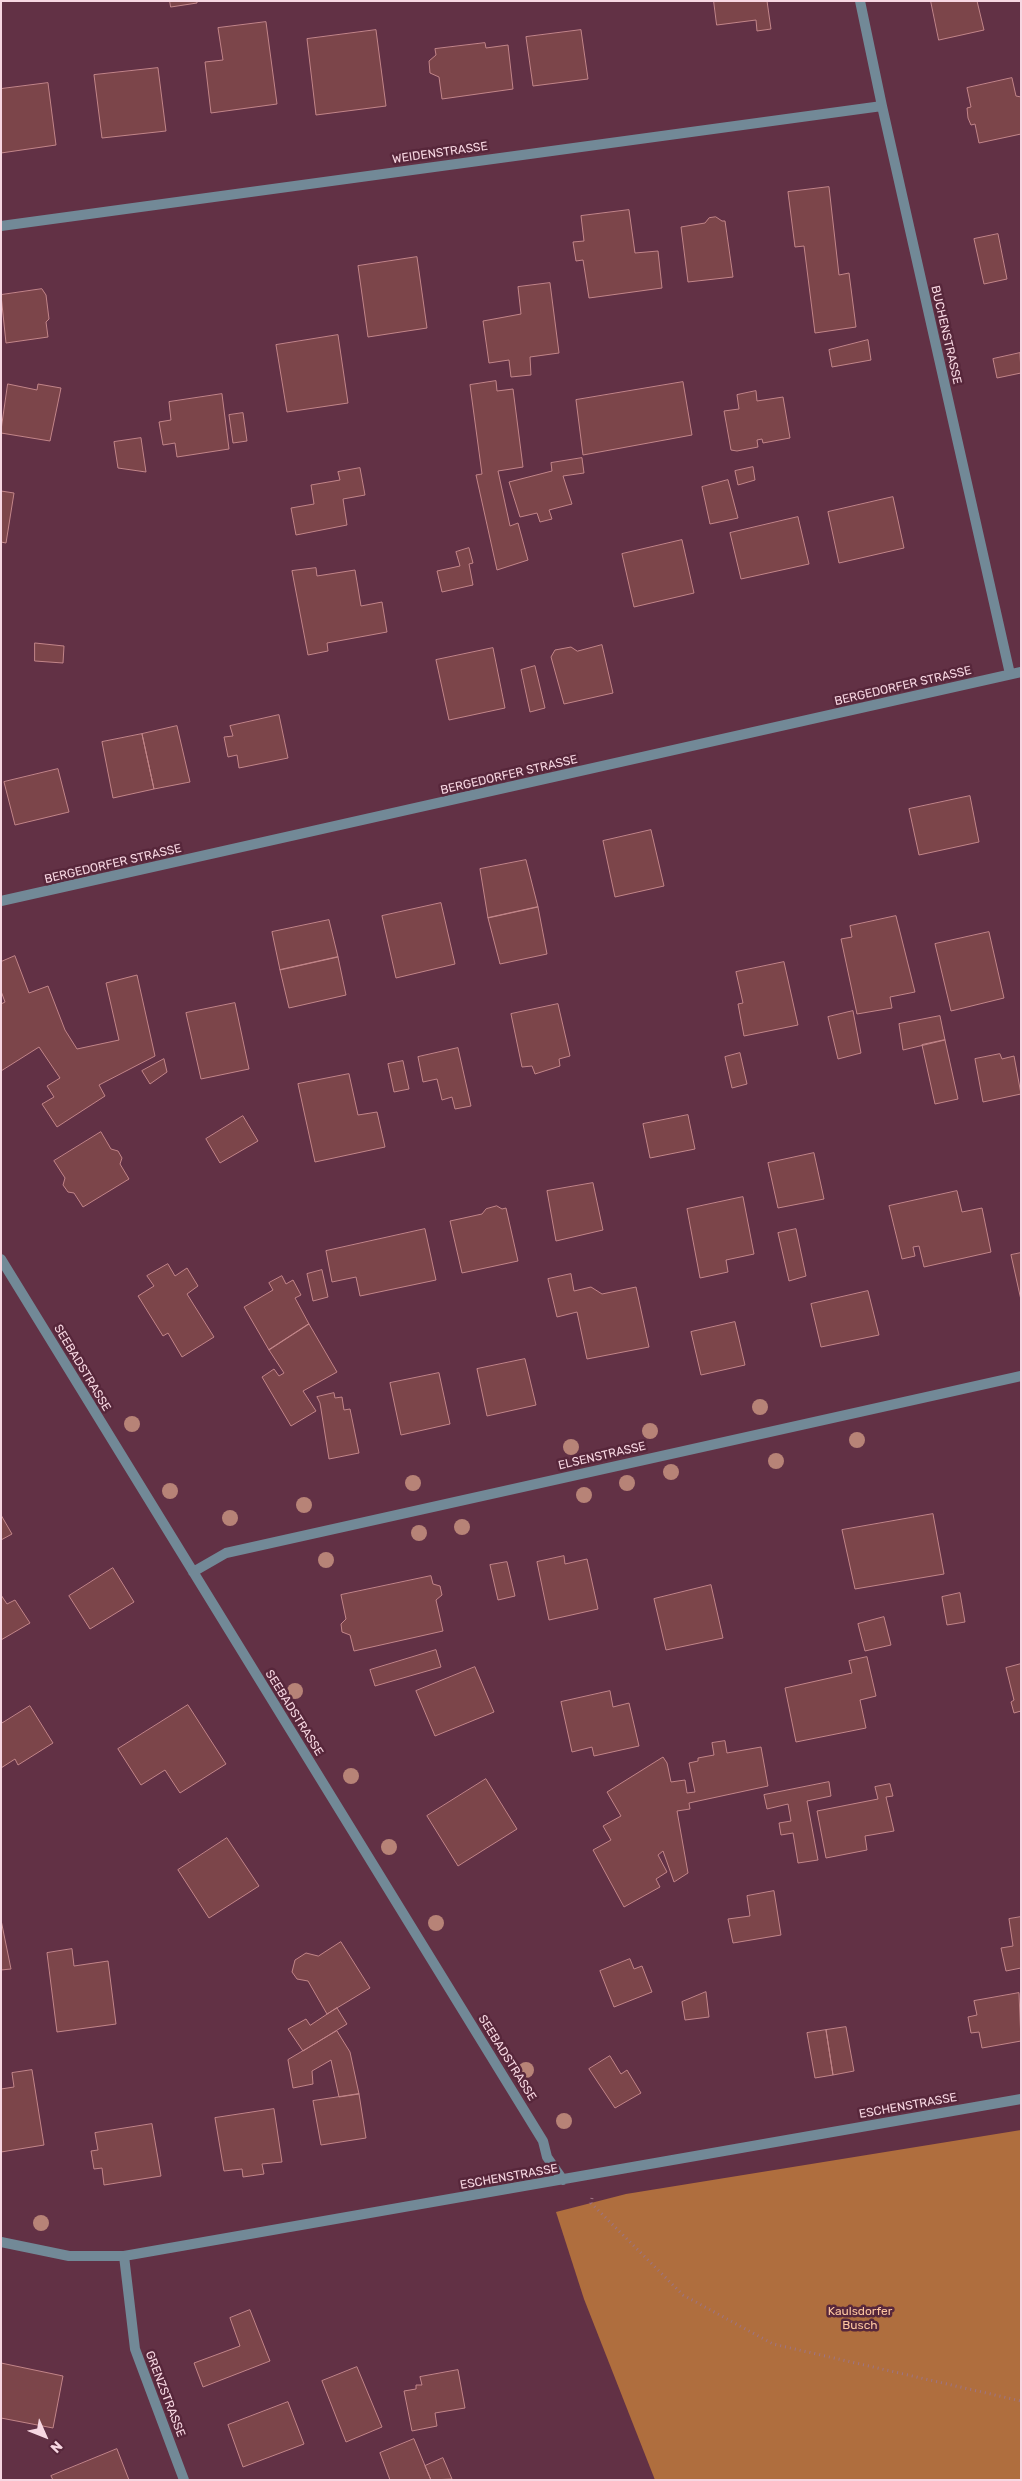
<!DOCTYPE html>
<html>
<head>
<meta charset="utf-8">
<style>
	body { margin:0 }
	#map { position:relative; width:1022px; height:2481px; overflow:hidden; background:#623145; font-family:Rubik,sans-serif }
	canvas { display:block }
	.frame { position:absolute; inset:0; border:2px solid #f7d7e2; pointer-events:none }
	.north { position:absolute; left:20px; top:2411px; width:50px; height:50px; -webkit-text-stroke:4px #57273b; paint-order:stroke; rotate:134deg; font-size:14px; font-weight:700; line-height:20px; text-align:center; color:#f7d7e2 }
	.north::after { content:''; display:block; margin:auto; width:18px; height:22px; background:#f7d7e2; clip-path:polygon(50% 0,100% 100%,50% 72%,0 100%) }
</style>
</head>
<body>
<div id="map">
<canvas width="1022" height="2481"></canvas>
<div class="frame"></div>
<div class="north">N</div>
</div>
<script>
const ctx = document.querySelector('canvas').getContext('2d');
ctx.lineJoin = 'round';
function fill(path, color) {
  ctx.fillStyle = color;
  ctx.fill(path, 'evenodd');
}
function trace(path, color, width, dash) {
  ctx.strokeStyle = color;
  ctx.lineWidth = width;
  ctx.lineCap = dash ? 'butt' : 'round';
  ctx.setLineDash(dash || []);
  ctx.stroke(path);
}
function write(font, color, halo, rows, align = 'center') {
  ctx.font = font + ' Rubik,sans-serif';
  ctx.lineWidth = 5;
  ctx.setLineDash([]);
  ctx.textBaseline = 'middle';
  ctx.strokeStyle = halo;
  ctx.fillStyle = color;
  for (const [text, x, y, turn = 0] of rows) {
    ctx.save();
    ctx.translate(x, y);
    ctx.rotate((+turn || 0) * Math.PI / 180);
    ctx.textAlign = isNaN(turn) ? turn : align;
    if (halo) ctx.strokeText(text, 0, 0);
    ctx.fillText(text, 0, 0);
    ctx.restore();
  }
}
fill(new Path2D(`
	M1021,2130V2480H655L584,2299L556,2212L626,2194Z`), '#af6e3e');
const building = new Path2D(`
	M170,1H197V3L171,7Z
	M714,1H767L771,29L757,31L756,20L717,25Z
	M931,1H977L984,30L939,40Z
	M266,22L277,104L211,113L205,62L223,60L218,28Z
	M376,30L386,106L316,115L307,39Z
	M581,30L588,79L533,86L526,37Z
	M485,43L486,48L508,45L513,89L442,99L439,77L430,73L429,61L436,55L435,49Z
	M158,68L166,131L102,138L94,75Z
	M1012,78L1016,96L1021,97V134L979,143L975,124L971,125L968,118L967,108L971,107L967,88Z
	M48,83L56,145L1,153V89Z
	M829,187L839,275L849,273L856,327L815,333L804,246L795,247L788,192Z
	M629,210L635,253L658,251L662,288L589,298L583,260L576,261L573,242L584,241L581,216Z
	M716,217L722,221H725L733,277L688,282L681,227L705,223L709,218Z
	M998,234L1007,279L984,284L974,239Z
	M417,257L427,328L368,337L358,266Z
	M550,283L559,353L530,357L531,375L511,377L509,360L489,363L483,321L521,314L518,287Z
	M42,289L46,295L49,319L46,322L48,337L6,343L1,295Z
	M338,335L348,403L287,412L276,345Z
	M868,340L871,360L832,367L829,350Z
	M1020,353L1021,373L997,378L993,359Z
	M496,381L497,391L513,389L523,467L498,471L510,526L518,523L528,560L497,570L476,475L482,474L470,385Z
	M683,382L692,435L583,455L576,400Z
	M8,384L37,390L38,384L61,388L50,441L1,433Z
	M756,391L757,401L783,397L790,438L763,443L762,439L757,440L758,447L737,451L731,450L724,411L739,409L737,395Z
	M222,394L229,449L177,457L175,443L163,445L159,422L171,420L169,402Z
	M243,413L247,441L233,443L229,415Z
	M141,438L146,472L118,468L114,442Z
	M582,458L584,473L563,476L572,504L549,510L552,519L540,522L537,513L520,517L509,482L552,471L551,463Z
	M753,467L755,480L738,485L735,471Z
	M360,468L365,495L343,499L347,525L296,535L291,508L314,504L311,485L340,480L338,472Z
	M728,480L738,518L710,524L702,487Z
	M1,491L14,493L6,543L1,542Z
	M893,497L904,548L839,563L828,512Z
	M798,517L809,564L741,579L730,533Z
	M682,540L694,593L634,607L622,554Z
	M469,548L473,563L469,564L473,585L442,592L437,571L460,566L456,552Z
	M316,568L317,576L355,570L361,606L382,602L387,632L327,643L328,651L308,655L292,571Z
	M35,643L64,646L63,663L35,661Z
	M602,645L613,693L564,704L551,657L555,650L571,647L577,651Z
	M493,648L505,708L449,720L436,660Z
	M535,666L545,708L530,712L521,670Z
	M279,715L288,758L239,768L237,755L228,757L224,737L233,736L230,726Z
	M177,726L190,782L154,789L142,734Z
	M142,734L154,789L113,798L102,742Z
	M58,769L69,812L15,825L4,782Z
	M970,796L979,842L919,855L909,809Z
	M651,830L664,886L615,897L603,841Z
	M526,860L538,907L488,918L480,869Z
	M441,903L455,964L396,978L382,916Z
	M538,907L547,954L500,964L488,918Z
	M896,916L915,992L890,997L892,1008L857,1014L841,939L852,937L850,926Z
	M329,920L338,957L280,970L272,932Z
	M989,932L1004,998L951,1011L935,944Z
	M15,956L29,993L48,986L65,1030L77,1049L119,1040L106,983L137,975L155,1056L99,1085L105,1096L57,1127L42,1104L54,1097L47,1086L60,1078L39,1047L1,1071V1004L5,1002L1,991V962Z
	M338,957L346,995L289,1008L280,970Z
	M784,962L798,1025L744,1036L738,1004L743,1003L736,972Z
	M235,1003L249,1069L201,1079L186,1013Z
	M558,1004L570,1056L559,1059L560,1066L535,1074L532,1066L522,1067L511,1014Z
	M853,1011L861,1053L838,1059L828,1017Z
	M940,1016L945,1040L903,1050L899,1024Z
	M945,1040L958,1099L935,1104L922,1045Z
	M458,1048L471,1106L455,1109L452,1097L442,1100L437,1079L423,1082L418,1057Z
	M740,1053L747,1084L732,1088L725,1057Z
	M1000,1054L1002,1059L1014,1056L1021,1094L983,1102L975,1059Z
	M164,1059L167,1072L150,1084L142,1071Z
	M403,1061L409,1089L394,1092L388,1064Z
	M349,1074L358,1115L377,1112L385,1147L315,1162L298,1084Z
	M688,1115L695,1149L650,1158L643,1124Z
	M243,1116L258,1141L220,1163L206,1139Z
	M101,1132L111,1149L118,1151L122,1158L120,1164L129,1179L83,1207L74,1193L68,1192L63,1185L65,1178L54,1161Z
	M814,1153L824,1199L778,1208L768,1163Z
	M593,1183L603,1230L556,1241L547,1191Z
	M957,1191L962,1212L982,1208L991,1252L924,1267L919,1246L913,1247L915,1256L902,1259L889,1206Z
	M743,1197L754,1254L726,1260L728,1272L700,1278L687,1209Z
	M497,1206L502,1209L506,1208L518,1261L462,1273L450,1221L482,1214L486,1209Z
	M425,1229L436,1280L360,1296L356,1277L332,1282L326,1251Z
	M796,1229L806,1276L789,1281L778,1233Z
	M1021,1253V1300L1011,1255Z
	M168,1264L175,1276L187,1268L198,1286L187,1294L214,1337L182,1357L168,1333L163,1336L138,1296L154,1286L147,1276Z
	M322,1270L328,1297L313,1301L307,1274Z
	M571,1274L574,1291L591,1287L602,1294L636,1287L649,1347L587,1359L577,1312L557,1317L548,1279Z
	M282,1276L286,1284L293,1280L301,1295L295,1298L309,1324L269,1350L244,1307L273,1290L269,1283Z
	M868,1291L879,1335L821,1347L811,1304Z
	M735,1322L745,1365L701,1375L691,1332Z
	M309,1324L337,1372L303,1391L316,1411L291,1426L262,1377L274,1369L279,1376L284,1373L269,1350Z
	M525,1359L536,1405L487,1416L477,1369Z
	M439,1373L450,1424L401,1435L390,1383Z
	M334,1393L335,1398L342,1397L344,1410L350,1409L359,1453L329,1459L320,1403L317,1397Z
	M933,1514L944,1574L855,1589L842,1530Z
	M1,1515L12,1534L1,1540Z
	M564,1556L565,1564L587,1559L598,1609L549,1620L537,1562Z
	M507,1562L515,1596L498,1600L490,1565Z
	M113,1568L134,1602L90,1629L69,1596Z
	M431,1576L433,1584L440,1586L442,1595L436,1600L443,1631L354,1651L350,1635L342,1632L341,1624L346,1619L341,1595Z
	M711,1585L723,1638L666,1650L654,1599Z
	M960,1593L965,1622L947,1625L942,1597Z
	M1,1595L7,1604L15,1600L30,1623L1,1640Z
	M884,1617L891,1645L865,1651L858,1624Z
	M436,1650L441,1667L375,1686L370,1670Z
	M867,1657L876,1696L860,1700L866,1728L796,1742L785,1688L852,1673L849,1661Z
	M1021,1664V1711L1014,1713L1011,1702L1014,1700L1006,1668Z
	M475,1667L494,1712L435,1736L416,1691Z
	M610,1691L613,1707L629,1703L639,1746L594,1756L592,1747L572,1752L561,1702Z
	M188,1705L226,1764L180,1793L165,1770L141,1785L118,1749Z
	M30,1706L53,1743L18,1765L15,1759L1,1768V1724Z
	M725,1741L727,1753L761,1747L768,1786L689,1803L690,1809L677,1811L688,1873L674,1882L663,1851L658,1855L667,1872L656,1879L660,1887L624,1907L593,1850L611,1840L603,1826L621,1816L607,1792L663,1757L667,1763L671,1782L685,1780L687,1793L695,1792L689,1763L698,1761V1758L714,1755L712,1743Z
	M486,1779L517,1829L458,1866L427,1816Z
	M829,1782L831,1796L807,1801L818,1860L798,1863L793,1833L781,1835L779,1823L791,1821L788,1804L767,1809L764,1795Z
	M890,1784L893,1796L886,1797L894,1831L865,1836L867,1850L826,1858L817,1811L878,1799L875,1787Z
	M227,1838L259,1886L209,1918L178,1870Z
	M774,1891L781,1935L733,1943L728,1919L750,1916L747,1896Z
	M1021,1917V1968L1006,1971L1001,1948L1013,1946L1009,1919Z
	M1,1920L11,1969L1,1970Z
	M341,1942L370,1988L327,2014L308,1981L297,1979L292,1972L295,1960L306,1953L318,1956Z
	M72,1949L74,1966L108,1961L116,2024L57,2032L47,1953Z
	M630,1959L634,1969L642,1966L652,1992L614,2007L600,1971Z
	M706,1992L709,2017L685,2020L682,2002Z
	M1019,1993L1021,2041L982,2048L979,2032L971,2033L968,2017L977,2015L974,2001Z
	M337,2008L347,2024L303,2051L288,2029L306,2019L310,2025Z
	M846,2027L854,2071L833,2075L826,2030Z
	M826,2030L833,2075L815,2078L807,2033Z
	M337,2031L350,2052L359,2094L339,2097L331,2060L312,2071L313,2084L293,2088L288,2060Z
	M610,2056L621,2074L627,2070L641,2093L615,2108L589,2069Z
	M32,2070L44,2145L1,2152V2089L14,2087L12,2073Z
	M359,2094L366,2138L321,2145L313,2101Z
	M274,2109L282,2162L262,2164L264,2174L243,2177L242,2169L224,2171L215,2118Z
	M152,2124L161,2176L104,2185L102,2168L94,2169L91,2151L98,2150L95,2133Z
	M250,2310L270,2361L203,2387L194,2363L240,2346L230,2318Z
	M1,2363L63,2376L53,2428L1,2418Z
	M357,2367L382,2427L346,2442L322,2381Z
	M458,2370L465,2408L435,2413L437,2426L412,2431L404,2391L416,2389V2385H422L420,2377Z
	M288,2402L304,2444L243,2467L228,2425Z
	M414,2439L431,2480H390L380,2453Z
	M117,2449L129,2480H53L51,2476Z
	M443,2458L452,2479L431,2480L425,2466Z`);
fill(building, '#7c454a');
trace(building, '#c28589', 1);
trace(new Path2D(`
	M592,2198L591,2203L683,2295L773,2344L1021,2401`), '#9e7484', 3, [1, 4]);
trace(new Path2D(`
	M860,1L882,106L1010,674
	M1,226L882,106
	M1,901L1021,672
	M1,1259L543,2141L547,2157L563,2180
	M193,1572L226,1553L1021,1376
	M1,2242L69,2256H124L1021,2099
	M124,2256L135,2349L184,2480`), '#728997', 10);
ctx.fillStyle = '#b78377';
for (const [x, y] of [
	[760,1407],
	[132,1424],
	[650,1431],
	[857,1440],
	[571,1447],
	[776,1461],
	[671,1472],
	[413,1483],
	[627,1483],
	[170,1491],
	[584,1495],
	[304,1505],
	[230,1518],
	[462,1527],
	[419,1533],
	[326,1560],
	[295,1691],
	[351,1776],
	[389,1847],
	[436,1923],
	[526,2070],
	[564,2121],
	[41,2223]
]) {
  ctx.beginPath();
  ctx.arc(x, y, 8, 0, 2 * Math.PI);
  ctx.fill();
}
write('12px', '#f7d7e2', '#57273b', [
	["WEIDENSTRASSE",440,153,-8],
	["BUCHENSTRASSE",946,335,77],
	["BERGEDORFER STRASSE",903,686,-13],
	["BERGEDORFER STRASSE",509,775,-13],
	["BERGEDORFER STRASSE",113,864,-13],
	["SEEBADSTRASSE",82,1368,59],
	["ELSENSTRASSE",602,1456,-13],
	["SEEBADSTRASSE",294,1713,58],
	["SEEBADSTRASSE",507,2058,58],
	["ESCHENSTRASSE",908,2106,-10],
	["ESCHENSTRASSE",509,2177,-10],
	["GRENZSTRASSE",165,2394,69]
]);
write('12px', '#fdc6a0', '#57273b', [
	["Kaulsdorfer",860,2312],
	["Busch",860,2326]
]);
</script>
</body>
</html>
